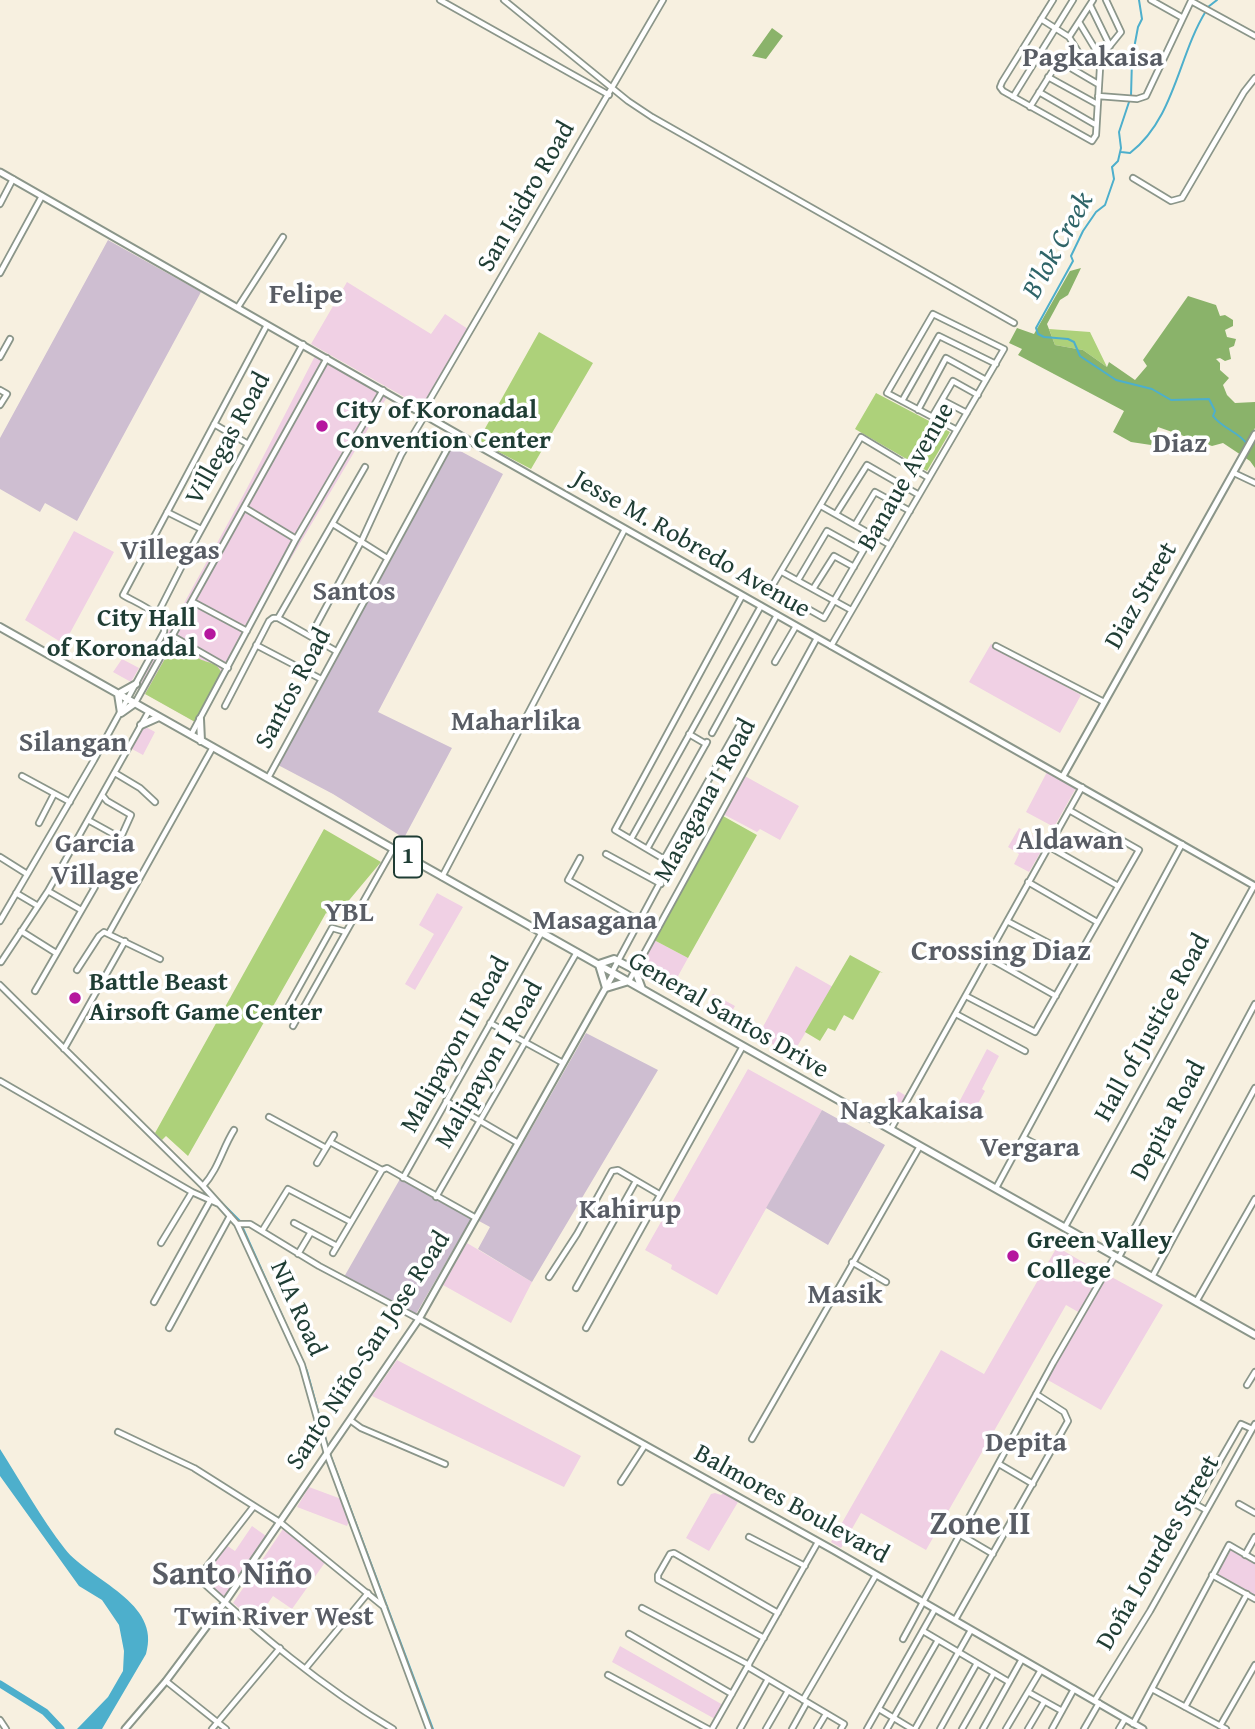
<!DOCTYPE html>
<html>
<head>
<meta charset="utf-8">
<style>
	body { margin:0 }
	canvas { display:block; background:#f7f0e0 }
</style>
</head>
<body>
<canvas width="1255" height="1729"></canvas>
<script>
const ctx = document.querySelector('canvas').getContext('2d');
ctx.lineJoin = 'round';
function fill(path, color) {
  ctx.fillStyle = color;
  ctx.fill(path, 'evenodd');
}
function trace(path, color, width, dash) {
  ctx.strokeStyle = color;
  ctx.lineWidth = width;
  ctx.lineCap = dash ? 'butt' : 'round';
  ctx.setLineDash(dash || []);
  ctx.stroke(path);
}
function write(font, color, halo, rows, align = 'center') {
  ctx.font = font + ' "Gentium Book Plus",serif';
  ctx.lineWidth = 7;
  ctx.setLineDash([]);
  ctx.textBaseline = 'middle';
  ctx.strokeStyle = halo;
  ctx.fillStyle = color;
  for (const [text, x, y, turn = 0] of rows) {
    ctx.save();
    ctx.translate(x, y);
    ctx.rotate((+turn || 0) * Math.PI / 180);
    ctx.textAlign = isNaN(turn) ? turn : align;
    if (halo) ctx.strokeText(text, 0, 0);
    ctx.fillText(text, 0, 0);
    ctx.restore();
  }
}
fill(new Path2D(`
	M347,282L431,334L445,314L468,329L422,407L311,344Z
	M315,356L387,397L271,592L203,720L198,717L195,722L137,689L245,492Z
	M74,531L114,552L64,644L25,620Z
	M991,644L1081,695L1060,733L969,682Z
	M122,659L139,668L131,682L113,672Z
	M144,726L155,732L143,755L132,749Z
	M1047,772L1076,788L1054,827L1026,812Z
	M743,775L799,806L780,840L760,829L757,832L723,814Z
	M1019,828L1046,843L1029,872L1014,864L1019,854L1008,847Z
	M437,893L463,907L415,990L405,984L434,934L419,925Z
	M654,940L688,958L672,987L638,968Z
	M796,966L833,987L792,1055L758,1036Z
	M713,994L735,1006L727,1020L705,1008Z
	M987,1049L999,1056L982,1089L985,1091L975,1109L967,1105L963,1112L956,1108Z
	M748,1069L822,1110L717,1295L671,1269L672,1265L645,1250Z
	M898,1091L908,1097L896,1117L886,1111Z
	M467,1243L532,1282L511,1323L443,1285Z
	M1057,1247L1088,1265L1083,1276L1097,1284L1080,1313L1066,1305L926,1550L861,1513L841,1548L831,1542L941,1350L984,1374Z
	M1106,1274L1163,1305L1101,1410L1046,1379Z
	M397,1360L581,1456L564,1487L372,1396Z
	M309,1487L344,1500L350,1518L347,1526L297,1507Z
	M715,1493L721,1495L724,1493L738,1502L709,1551L686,1538L711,1494Z
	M252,1526L266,1536L224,1598L200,1578L226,1545L235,1551Z
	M283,1529L326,1561L292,1609L273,1596L255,1622L233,1603Z
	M1231,1550L1255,1564V1595L1217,1574Z
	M620,1646L723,1705L715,1719L612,1662Z`), '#f0d0e4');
fill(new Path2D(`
	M108,240L201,292L77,521L45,503L40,512L0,489V438Z
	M451,446L503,474L378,712L452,748L404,838L333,794L278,765Z
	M586,1033L658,1070L532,1282L478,1249L490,1227L479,1221Z
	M822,1110L885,1145L828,1245L766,1208Z
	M400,1179L471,1219L416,1314L344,1277Z`), '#cebed1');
fill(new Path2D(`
	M1049,329L1090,332L1107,367L1083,350L1055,345Z
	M539,332L593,363L531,469L478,441Z
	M876,393L950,432L927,471L855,429Z
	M172,646C185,647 188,652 198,658C208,664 217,661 222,674L195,722L145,694Z
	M723,816L757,835L688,958L654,940Z
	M324,829L381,862L335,917L326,913L188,1156L166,1136L162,1140L155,1133Z
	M850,955L883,973L880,972L853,1020L844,1015L835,1031L828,1028L820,1041L805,1032Z`), '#add17a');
fill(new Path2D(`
	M772,28L783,36L766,59L752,56Z
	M1081,268L1068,295L1060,300L1047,324L1055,345L1083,350L1107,367L1109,362L1135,380L1147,366L1143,360L1188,296L1216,305L1220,316L1225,315L1233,320V326L1225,330L1227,337L1236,339L1234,346L1229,348L1231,359L1225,361L1220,358L1216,359L1220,363V370L1229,378L1223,385L1227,395L1235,403L1255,402V428L1251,435L1255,438V468L1250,461L1223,443L1212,446L1158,427L1151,445L1131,442L1113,432L1124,411L1018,355L1022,349L1009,343L1017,328L1034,334L1070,271Z`), '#8ab36a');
fill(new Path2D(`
	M0,1449C21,1482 41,1518 65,1549C90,1581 162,1602 146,1654L102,1729H77L108,1697L123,1671L124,1651L119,1625L102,1600L79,1586L0,1476Z`), '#4dafcc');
trace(new Path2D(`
	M1139,0L1142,19L1138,27L1132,59L1131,96L1119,132L1121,148L1118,161L1112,167L1114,179L1105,205L1096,212L1083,231L1071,256L1073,261L1036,328L1038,334L1044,337L1068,339L1074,342L1080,356L1116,380L1152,389L1171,400L1209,399L1215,411L1213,416C1223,429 1239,432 1247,444
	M1208,7L1217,0
	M1121,152L1130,153C1175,118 1178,56 1206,11
	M206,1187L240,1221
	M242,1226L307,1371L327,1444
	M330,1454L433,1729`), '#4dafcc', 2);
trace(new Path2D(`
	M0,1684L45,1712L61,1729`), '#4dafcc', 7);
const minor = new Path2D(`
	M440,0L609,95
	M504,0L628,101L652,117L1014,323
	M1151,0L1183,18
	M1191,1L1255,36
	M1090,5L1110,46
	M1041,19L1069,37L1079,53L1096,63L1100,68L1096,135L1092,141L1003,91L1000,87L1002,82L1053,0
	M1079,22L1100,57
	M1069,37L1093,0
	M1042,51L1098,84
	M1096,63L1121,32L1106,0
	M1048,77L1097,104
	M1039,92L1096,125
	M1098,96L1137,99L1146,96L1191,1
	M1013,97L1073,0
	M1030,107L1058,62
	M1133,178L1171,201L1182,198L1244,92L1255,78
	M0,204L13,179
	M0,273L42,196
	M238,307L283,237
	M0,357L10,339
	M0,390L7,394L0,405
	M942,400L967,413
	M902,401L939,336L996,364
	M918,410L946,358L986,380
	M422,413L663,0
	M932,417L953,381L978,395
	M214,424L248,444
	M1234,473L1255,483
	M892,501L824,618L771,588L861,437L929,478
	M821,506L890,545
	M245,508L296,539
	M167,512L201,529
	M836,514L867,465L919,495
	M333,524L387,558
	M855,525L875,492L910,511
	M782,572L851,610
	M798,580L827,531L863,551
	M813,589L834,556L854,567
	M193,602L247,631
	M157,615L189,552L303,344
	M311,635L361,542L401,455L425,415
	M174,637L228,668
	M256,645L321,679
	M831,646C889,547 946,448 1004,349L933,314L887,393L957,430
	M996,646L1104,702
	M336,651L278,618L365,467
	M775,662L796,626
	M135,703L327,358
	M225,706L269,621L273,618H278
	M712,733L777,615
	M689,734L706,744
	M191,735L296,539L383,390
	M115,773L140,788L155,802
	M22,776L70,802
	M268,778L456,433
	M88,820L117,836L122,835L131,815L107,801L102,795
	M39,823L54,794
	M631,839L761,606
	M1048,846L1118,886
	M647,849L707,742
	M606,854L661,884
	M0,857L27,874
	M580,858L568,880L640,921
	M664,859L739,726
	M442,877L625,529
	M1028,882L1097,922
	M48,891L81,910
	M16,893L38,906
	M0,921L94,760L164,632C167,614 136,603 123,595L267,325
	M1007,921L1077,958
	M21,931L56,953
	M109,933L213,747
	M987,957L1056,996
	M1,962L48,891L149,711
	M77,970L99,936L104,932L160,959
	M612,972L669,866L664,859L615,830L742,596
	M629,981L817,638
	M0,985L203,1186L237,1224L302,1365L327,1454L429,1729
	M35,991L95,887L62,867
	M966,996L1035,1032L1139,850L1069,810
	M284,1014L332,928L346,932
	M956,1014L1025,1051
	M490,1023L563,1063
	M293,1026L393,849
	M64,1049L125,941
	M0,1081L192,1192L219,1204
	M446,1101L518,1143
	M269,1117L326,1148
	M891,1129L1082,787
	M1024,1138L1053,1153
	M330,1142L382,1170L387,1168L476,1218
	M317,1163L334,1135
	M403,1178L542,932
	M203,1186C219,1168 222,1149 234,1130
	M996,1188L1182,844
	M436,1197L577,952
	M294,1223L337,1246
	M237,1224H250L319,1266L419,1319
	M1065,1227L1254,886
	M262,1231L288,1189L351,1222
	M161,1243L192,1192
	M333,1253L382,1170
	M298,1254L311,1232
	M1119,1257L1255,1004
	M852,1262L886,1282
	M549,1277L577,1234L612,1171L618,1170L659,1194
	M1152,1277L1255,1088
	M576,1288L636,1181
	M154,1302L210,1201
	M1196,1302L1255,1199
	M169,1328L230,1216
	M586,1328L743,1046
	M1247,1385L1255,1372
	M350,1420L361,1428L445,1464
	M118,1432L194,1468L281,1523L384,1607
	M752,1439L920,1146
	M999,1464L1033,1484
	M621,1482L645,1445
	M1239,1504L1255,1513
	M254,1506L198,1578C258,1633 322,1687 393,1729
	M1206,1510L1195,1504L1241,1424L1252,1429
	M959,1534L993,1554
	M749,1537L805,1566
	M1245,1555L1255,1537
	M1212,1575L1255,1599
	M642,1608L749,1665
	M955,1620L1068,1421L1064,1412L1036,1394
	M923,1631L1009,1682
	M629,1634L732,1694
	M764,1638L658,1580V1575L670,1554L674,1553L778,1613
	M903,1639L1053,1363L1115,1256
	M748,1667L844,1724L841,1729
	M305,1669L368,1593
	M608,1675L708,1729
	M166,1681L226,1729
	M1152,1689L1226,1729
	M1028,1692L1062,1711
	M803,1700L876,1575
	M1095,1700L1150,1611L1255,1424
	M1185,1707L1247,1594
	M879,1709L912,1729
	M0,1720L6,1729
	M1133,1724L1229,1545L1255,1560
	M1220,1726L1255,1665
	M212,1729L280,1648
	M712,1729L818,1542
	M740,1729L768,1679
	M766,1729L788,1691
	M792,1729L807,1702
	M817,1729L826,1714
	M867,1729L935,1609
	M887,1729L938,1640
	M915,1729L971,1630
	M940,1729L977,1663
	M962,1729L994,1673
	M983,1729L1022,1659
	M1006,1729L1041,1670
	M1028,1729L1044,1702
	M1052,1729L1074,1689
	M1084,1729L1099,1703
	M1119,1729L1125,1719`);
const major = new Path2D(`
	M0,172L456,433L1255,886
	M1063,776L1255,434
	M419,1319L835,1551L1143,1729
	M125,1729L166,1681L225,1602L419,1319L614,973`);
const highway = new Path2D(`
	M0,627L1255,1335
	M118,694L121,713L135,703
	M118,694L136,684
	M200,719L201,741
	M141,725L159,717
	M599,964L614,959L635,970L642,989
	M599,965L606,988L629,981`);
trace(minor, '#8b968a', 8);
trace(major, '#8b968a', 9);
trace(highway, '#8b968a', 10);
trace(minor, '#fff', 4.5);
trace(major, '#fff', 5);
trace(highway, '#fff', 6);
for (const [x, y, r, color] of [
	[322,426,7,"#b5179e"],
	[210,634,7,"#b5179e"],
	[75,998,7,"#b5179e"],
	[1013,1256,7,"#b5179e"]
]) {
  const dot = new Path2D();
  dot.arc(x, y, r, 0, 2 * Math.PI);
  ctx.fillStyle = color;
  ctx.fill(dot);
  trace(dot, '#fff', 2.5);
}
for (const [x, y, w] of [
	[408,857,28]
]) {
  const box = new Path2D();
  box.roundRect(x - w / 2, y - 20.5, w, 41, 5);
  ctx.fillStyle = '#fff';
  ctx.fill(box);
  trace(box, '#1f3d34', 2);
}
write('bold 24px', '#1f3d34', null, [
	["1",408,857]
]);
write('26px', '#1f3d34', '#fff', [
	["San Isidro Road",527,197,-60],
	["Villegas Road",229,439,-61],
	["Banaue Avenue",907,477,-60],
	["Jesse M. Robredo Avenue",691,545,30],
	["Diaz Street",1142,596,-60],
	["Santos Road",294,689,-62],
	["Masagana I Road",706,801,-61],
	["General Santos Drive",728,1016,30],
	["Hall of Justice Road",1153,1028,-61],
	["Malipayon II Road",456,1045,-61],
	["Malipayon I Road",490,1065,-60],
	["Depita Road",1169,1121,-62],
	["NIA Road",297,1309,66],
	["Santo Niño-San Jose Road",369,1351,-57],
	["Balmores Boulevard",791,1505,29],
	["Doña Lourdes Street",1159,1553,-60]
]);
write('bold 26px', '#1f3d34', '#fff', [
	["City of Koronadal",336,411],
	["Convention Center",336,441],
	["City Hall",196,619,"right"],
	["of Koronadal",196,649,"right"],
	["Battle Beast",89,983],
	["Airsoft Game Center",89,1013],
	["Green Valley",1027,1241],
	["College",1027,1271]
], 'left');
write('bold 28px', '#595d65', '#fff', [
	["Pagkakaisa",1093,59],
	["Felipe",306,296],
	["Diaz",1180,445],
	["Villegas",170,552],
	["Santos",354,593],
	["Maharlika",516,723],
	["Silangan",73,744],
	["Aldawan",1070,842],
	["Garcia",95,845],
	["Village",95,877],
	["YBL",349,914],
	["Masagana",595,922],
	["Nagkakaisa",912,1112],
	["Vergara",1030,1149],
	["Kahirup",630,1211],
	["Masik",845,1296],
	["Depita",1026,1444],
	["Twin River West",274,1618]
]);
write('italic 28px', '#2f6569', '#fff', [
	["B'lok Creek",1059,246,-61]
]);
write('bold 30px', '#595d65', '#fff', [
	["Crossing Diaz",1001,952]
]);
write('bold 33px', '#595d65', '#fff', [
	["Zone II",980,1526],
	["Santo Niño",232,1576]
]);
</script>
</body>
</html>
